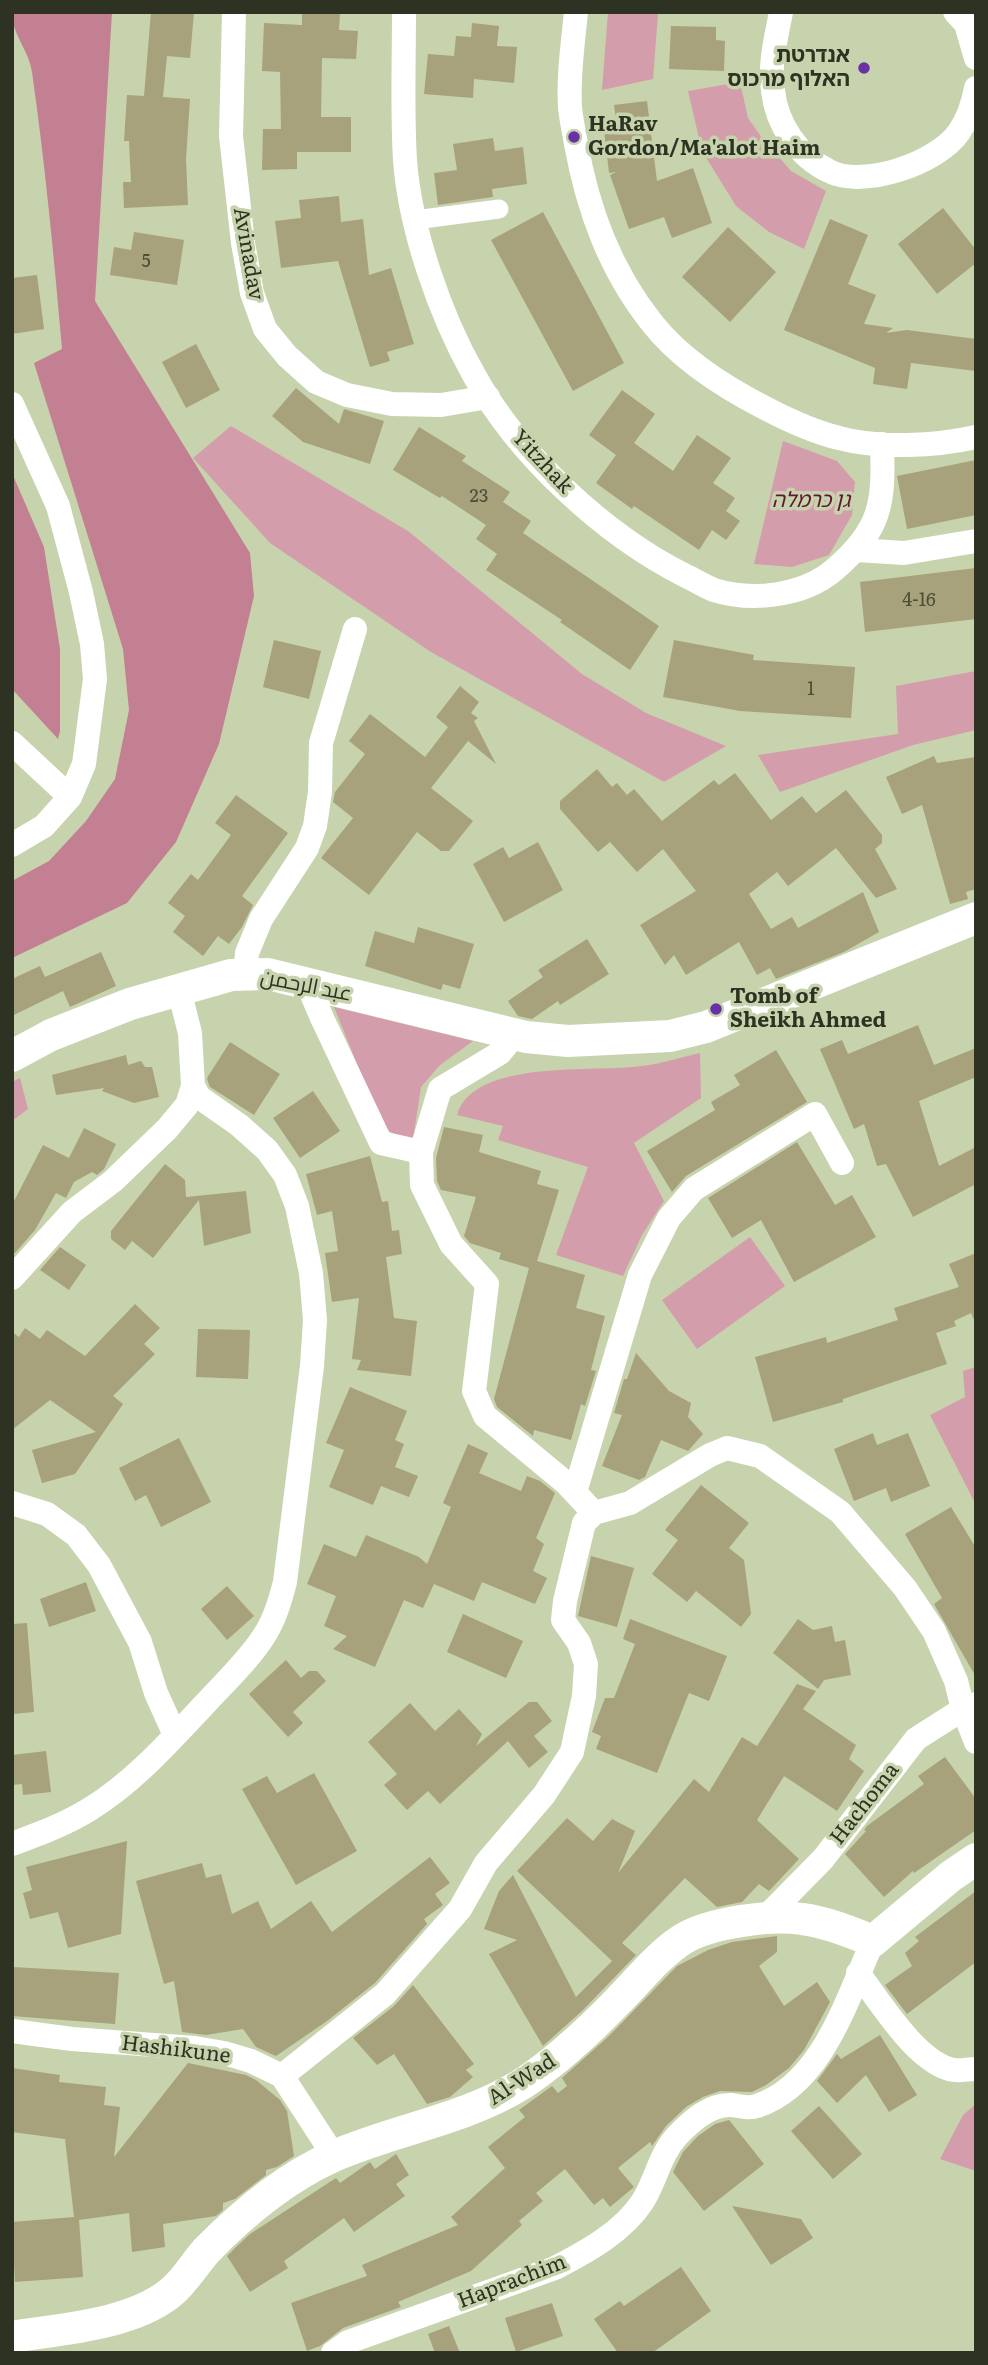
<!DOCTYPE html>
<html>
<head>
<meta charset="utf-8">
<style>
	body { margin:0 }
	#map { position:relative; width:988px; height:2365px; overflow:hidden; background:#c6d3ac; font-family:Literata,serif }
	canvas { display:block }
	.frame { position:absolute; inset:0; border:14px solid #2d3222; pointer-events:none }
</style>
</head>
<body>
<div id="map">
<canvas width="988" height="2365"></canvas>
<div class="frame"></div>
</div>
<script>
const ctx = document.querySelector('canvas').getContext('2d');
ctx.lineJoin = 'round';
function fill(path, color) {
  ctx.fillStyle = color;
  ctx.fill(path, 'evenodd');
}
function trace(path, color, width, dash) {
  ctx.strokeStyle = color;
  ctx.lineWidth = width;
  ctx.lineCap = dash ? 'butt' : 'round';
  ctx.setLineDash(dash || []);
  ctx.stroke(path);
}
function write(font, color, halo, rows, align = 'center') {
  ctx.font = font + ' Literata,Cairo,"Noto Sans Hebrew",serif';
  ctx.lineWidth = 7;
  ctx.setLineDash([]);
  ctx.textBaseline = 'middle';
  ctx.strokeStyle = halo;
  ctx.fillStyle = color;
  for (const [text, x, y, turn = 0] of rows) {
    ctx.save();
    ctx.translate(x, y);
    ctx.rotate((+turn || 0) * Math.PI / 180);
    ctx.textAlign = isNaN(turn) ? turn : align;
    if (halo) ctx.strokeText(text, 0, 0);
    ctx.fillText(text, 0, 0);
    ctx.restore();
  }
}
fill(new Path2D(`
	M608,12L658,14L653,79L602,90Z
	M740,82L748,118L762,138L791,171L826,191L804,249L769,232L736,206L702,151L688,91Z
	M231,426L408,531L582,674L646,713L726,746L664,782L431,652L270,543L193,458Z
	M783,441L837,461L855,482L852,515L829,555L792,567L754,564Z
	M976,671V730L913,745L780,792L758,755L898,734L896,686Z
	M334,1007L473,1041L440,1065L421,1087L413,1139L394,1134L382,1126Z
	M700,1053L701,1098L634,1143L664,1201L642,1235L623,1276L556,1255L588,1167L498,1140L503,1126L457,1115C474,1058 595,1073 642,1066C661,1064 681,1057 700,1053Z
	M20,1078L28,1109L12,1121V1082Z
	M750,1237L785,1286L697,1349L662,1300Z
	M976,1367V1505L930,1415L965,1397L963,1371Z
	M976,2104V2171L940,2159L963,2115Z`), '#d49dab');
fill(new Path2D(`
	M12,12H112L95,301L250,553L254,596L219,744L176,842L127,903L12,958V881L49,861L86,821L115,779L129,710L123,649L34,363L62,349C54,256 45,164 32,72C29,50 12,35 12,12Z
	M12,473L44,547L60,649V731L58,739L12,689Z`), '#c28092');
fill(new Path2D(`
	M151,12H194L190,58L167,56L163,97L190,99L186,159L188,205L124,208L123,182H131L129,141H124L127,95L144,96Z
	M302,12H340L339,30L358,31L356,59L322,58L321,117H351V152H297V169L262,170L263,129H281L280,72L262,71L264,23L302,25Z
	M472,23L499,26L497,46L517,47L514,83L474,79L473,98L424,94L428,54L454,56L456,36L471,37Z
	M671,26L716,27V40L725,41L724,71L669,69Z
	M647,101L657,181L693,168L712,223L672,238L664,217L629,229L610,175L616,172L609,173L603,122L616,120L614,105Z
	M493,138L495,151L523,147L527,184L492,189L493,197L438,205L434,173L457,170L453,144Z
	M339,196L341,222L363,219L369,275L391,268L414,344L387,352L390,361L370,367L338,261L281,268L275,221L301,218L299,200Z
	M943,208L976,250V263L937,294L898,244Z
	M543,212L624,363L573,391L491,240Z
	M830,219L868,235L848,284L876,295L864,324L893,328L886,333L907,330L976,339V371L911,363L907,389L873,384L875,368L784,330Z
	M728,227L776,272L730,322L682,277Z
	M134,232L184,240L177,285L110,275L114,247L131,250Z
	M37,275L44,329L12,334V278Z
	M196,344L220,390L186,408L162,362Z
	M296,388L339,424L344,409L384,421L370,464L303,442L272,416Z
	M622,390L655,414L634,443L673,471L697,435L731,458L713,483L735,498L726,511L740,521L726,540L712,530L699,550L634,506L632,509L596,483L616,455L589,435Z
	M419,427L466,456L462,461L510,492L503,502L531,521L523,533L659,626L630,670L560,622L562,620L486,570L497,554L476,539L486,525L442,496L440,498L393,470Z
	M976,460V515L907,529L897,476Z
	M976,568V619L865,632L860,582Z
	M274,640L321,651L309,699L263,687Z
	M674,640L754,655L753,660L855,667L851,718L740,711L663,697Z
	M460,686L479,702L471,713L478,718L474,721L496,764L468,741L431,788L473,821L449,851H441L417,832L369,895L321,858L353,818L333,802L335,792L365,754L349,741L370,714L425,757L448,727L436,717Z
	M934,756L937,763L976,757V889L966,892L968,899L950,904L922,805L902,814L886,777Z
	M597,769L612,787L617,783L627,795L634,789L662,821L714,780L719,785L735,773L771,820L802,796L816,813L846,790L882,835V843L875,849L897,889L876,898L836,848L788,886L777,872L749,894L771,929L792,917L798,928L863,892L879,932L844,952L776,979L770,968L757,975L739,942L686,975L674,955L665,965L640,925L696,891L663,849L637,872L610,842L598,852L560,809V801Z
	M236,795L288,833L242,896L253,905L242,927L229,944L218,936L203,956L173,932L185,916L168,903L191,874L198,880L231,835L215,823Z
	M538,842L563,890L504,922L473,864L503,847L509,858Z
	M418,927L474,944L460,989L443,984L441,990L365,966L375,931L414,943Z
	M587,939L609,974L560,1005L558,1001L532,1019L518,1016L508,1001L543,977L538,970Z
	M101,952L116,986L70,1007L63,991L12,1016V979L40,966L45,977Z
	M918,1025L934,1065L976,1048V1077L919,1101L939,1166L976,1147V1184L913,1217L886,1164L877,1166L864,1124L854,1129L820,1049L842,1040L848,1054Z
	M230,1042L280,1074L254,1115L210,1087L208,1082L207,1078Z
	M776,1050L807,1102L686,1176L672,1192L647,1151L715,1110L711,1102L740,1085L734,1075Z
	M126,1055L128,1065L141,1061L145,1067H152L159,1097L134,1103L102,1091L104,1088L56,1095L52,1075Z
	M313,1091L340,1131L300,1158L273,1118Z
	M444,1127L483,1135L479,1152L541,1171L537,1184L559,1190L537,1261L585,1275L576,1308L605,1316L591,1370L596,1371L585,1406L581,1404L571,1440L534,1430L533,1436L497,1407L494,1399L529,1268L499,1259L501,1253L470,1243L464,1236L476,1197L441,1190L437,1181L436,1158Z
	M84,1128L116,1144L104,1169L97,1175L92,1172L74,1182L66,1198L56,1193L35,1230L15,1253L12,1251V1205L43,1145L69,1158Z
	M797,1142L835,1205L852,1195L876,1237L794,1282L761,1220L732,1238L708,1198Z
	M370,1156L382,1202L388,1201L392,1231L399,1230L402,1254L386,1257L394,1318L417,1321L411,1376L357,1370L361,1360L352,1359L359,1298L332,1302L325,1253L338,1251L332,1211L317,1215L306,1174Z
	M165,1164L185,1180L186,1197L246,1191L251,1233L204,1246L199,1200L153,1258L132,1241L125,1250L111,1239V1231Z
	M60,1247L86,1265L69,1290L40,1270Z
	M976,1253V1324L971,1313L954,1321L956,1326L936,1333L947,1364L843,1399V1402L773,1422L755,1357L826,1337L827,1343L898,1320L894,1308L959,1287L949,1264Z
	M135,1304L160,1328L144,1344L155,1354L113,1396L123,1404L75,1474L42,1483L32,1450L96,1432L50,1400L12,1430V1332L19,1337L25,1328L40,1339L47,1330L85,1356Z
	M198,1329L250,1330L248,1379L196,1377Z
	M636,1353L669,1391L691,1403L688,1417L703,1434L688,1451L661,1440L645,1477L639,1480L602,1466L622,1415L614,1413L624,1379H627Z
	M350,1387L407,1411L395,1440L404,1444L395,1467L418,1476L409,1497L381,1486L373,1505L329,1487L344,1450L326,1443Z
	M873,1433L877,1445L908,1433L930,1486L891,1502L886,1488L854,1501L834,1449Z
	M179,1438L211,1502L161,1527L146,1495L135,1501L119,1468Z
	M468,1444L488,1453L479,1473L521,1491L527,1476L540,1481L555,1493L536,1538L544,1544L533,1571L547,1578L535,1604L482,1582L474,1601L434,1584L423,1608L404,1600L375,1667L333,1649L347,1636L324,1626L336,1596L307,1584L324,1544L356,1557L366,1535L419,1557L427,1564L451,1507L443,1503Z
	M701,1485L749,1523L729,1548L744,1560L751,1614L741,1627L696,1591L687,1602L652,1574L678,1540L665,1530Z
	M951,1507L976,1548V1677L934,1604L942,1598L905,1534Z
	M591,1556L634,1568L617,1627L578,1616Z
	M86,1582L96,1611L49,1627L40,1599Z
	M227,1586L254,1616L227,1640L201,1609Z
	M463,1614L523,1641L506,1678L447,1652Z
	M630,1619L727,1656L709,1701L689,1693L657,1773L596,1749L601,1736L592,1732L605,1698H614L635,1644L623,1639Z
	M798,1619L813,1630L832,1626L835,1642L845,1640L851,1675L824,1680L818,1689L773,1653Z
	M27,1623L34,1712L12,1714V1624Z
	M286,1660L301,1678L309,1671H317L326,1681L293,1712L303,1723L288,1737L249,1694Z
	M797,1684L816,1691L803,1709L856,1745L849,1759L864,1771L837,1811L784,1776L757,1820L799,1859L769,1891L759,1884L742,1902L717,1907L685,1878L622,1943L636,1955L583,2010L543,2046L489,1954L517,1940L484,1929L499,1891L513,1875L576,1997L612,1961L517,1871L567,1818L593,1841L612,1819L635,1831L618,1873L694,1779L709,1792L742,1737L757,1746Z
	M529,1702H537L552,1721L534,1736L548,1752L529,1768L508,1741L440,1804L428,1791L407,1810L384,1785L397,1774L368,1742L410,1703L435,1731L459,1709L482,1734L476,1746Z
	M46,1751L51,1792L23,1795L22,1784L12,1785V1755Z
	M945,1757L976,1799V1830L914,1873L913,1871L884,1897L845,1854L866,1831L864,1830L867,1826L924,1784L918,1776Z
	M314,1773L357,1851L296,1885L242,1789L267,1776L277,1793Z
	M127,1841L121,1934L68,1948L58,1912L30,1919L23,1893L32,1890L26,1867Z
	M430,1857L450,1883L435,1894L443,1905L424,1919L427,1924L375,1983L327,2021L276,2056L256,2047L243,2029L206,2035L182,2032L174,1981L164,1984L136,1881L202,1863L206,1878L221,1874L232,1914L258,1901L271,1929L311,1901L332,1932Z
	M976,1891V1962L907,2014L885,1985L912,1966L905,1953L919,1941L915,1937Z
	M777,1936V1952L759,1966L784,2006L817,1982L830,2002L804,2050L789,2068L766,2085L752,2092L720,2091L703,2097L686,2107L666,2126L652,2146L650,2142L618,2168L634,2187L610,2207L603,2198L594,2205L565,2169L536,2193L543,2201L519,2221L522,2225L471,2271L398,2302L401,2307L343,2328L320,2346L307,2351L291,2303L367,2276L362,2265L458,2225L451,2217L505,2168L488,2147L525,2117L519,2110L552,2086L558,2093L567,2086L562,2078L609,2036L677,1966L708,1950L732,1942Z
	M13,1967L119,1973L115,2024L12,2016Z
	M413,1985L474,2064L466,2070L473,2077L450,2097L427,2104L394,2054L377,2065L353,2038L394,2006Z
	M880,2035L917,2095L889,2112L866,2075L837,2103L817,2081L837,2054L841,2059Z
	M188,2063L246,2075L256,2080L280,2100L287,2111L294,2156L277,2167L266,2170V2175L235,2199L223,2203V2210L216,2216L163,2224L165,2247L132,2252L129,2213L79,2220L83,2277L15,2282L12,2222L74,2217L65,2139L12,2132V2068L60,2075L59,2082L106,2087L104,2105L120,2107L114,2157Z
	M819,2106L862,2154L833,2179L791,2131Z
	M729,2120L764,2164L704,2211L673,2172L683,2152L698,2136L715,2124Z
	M396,2154L409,2175L396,2184L405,2196L354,2232L344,2218L284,2261L288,2268L250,2292L227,2256L234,2249L250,2234L336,2178L340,2183L370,2162L375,2169Z
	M732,2206L801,2219L813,2238L771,2265Z
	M681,2267L711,2311L652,2353H618L594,2319L620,2301L624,2306Z
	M552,2303L563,2336L516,2352L505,2318Z
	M449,2326L460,2353H435L428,2334Z`), '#a7a27b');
trace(new Path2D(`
	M415,220L499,209`), '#fff', 19);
trace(new Path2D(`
	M234,12L231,136L243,243L252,293L265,329L287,356L316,382L347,395L392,404L441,405L488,397
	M404,12C404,61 402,111 405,160C410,229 440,315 474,375C518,455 604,535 686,576C695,580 704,586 714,590C752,602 803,596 834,570C882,529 884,503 882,444
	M576,12C573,43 568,76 570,107C571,119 574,132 576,144C588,210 610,270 652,323C681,360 724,387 765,408C788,420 814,432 839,438C879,449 936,446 976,437
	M781,12C776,39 769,64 773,91C777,125 798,156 829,171C863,189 938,163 959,132C969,118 973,104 976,88
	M955,12L966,24L976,58
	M12,404L58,506L81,592L92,644L95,679L84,764L70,797L44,826L12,845
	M857,550L904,553L976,541
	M12,743L70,797
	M245,975L247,953L261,919L307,848L315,826L320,792L321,743L355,629
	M307,983L322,1018L381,1143L421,1152L422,1185L451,1244L487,1284L474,1391L485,1416L566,1483L594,1513
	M421,1152L440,1089L500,1053L515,1034
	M12,1278L72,1212L113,1181L167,1129L187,1105L193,1086
	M575,1492L640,1275L669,1218L694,1189L815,1114L842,1163
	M12,1503L47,1514L76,1535L99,1565L140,1642L156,1693L175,1735
	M594,1513L630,1503L710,1455L727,1448L760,1456L840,1512L905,1588L934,1631L956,1681L963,1709L976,1742
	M12,1844C39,1834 66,1824 90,1809C134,1782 169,1742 204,1705C224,1683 248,1661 264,1636C275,1619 280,1601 285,1582L312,1366L315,1320L311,1273L297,1206L285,1175L267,1150L239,1125L199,1097L193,1086L190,1033L179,990
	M764,1919L823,1859L916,1739L963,1709L976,1704
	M858,1973C880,2001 917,2064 954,2070C960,2071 969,2069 976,2069
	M12,2031L72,2039L195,2048L224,2053L251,2061L282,2076L334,2156
	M282,2076L385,1994L460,1909L486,1863L544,1795L572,1752L584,1696L586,1664L579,1643L563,1620L565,1601L584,1523L594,1513
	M333,2353L348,2342L555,2268C586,2252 623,2232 643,2201C656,2180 660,2154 677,2136C691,2121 710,2104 731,2105C740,2106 749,2109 757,2106C823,2084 847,1998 873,1941`), '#fff', 24);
trace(new Path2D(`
	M12,1056L51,1035L130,1004L231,975L268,974L526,1037L568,1041L670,1036L706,1027L976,918
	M12,2337C61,2329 129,2325 169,2294C185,2282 194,2264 207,2250C243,2213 287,2177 334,2156C396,2129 464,2120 522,2084C557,2061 589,2031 618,2001C639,1980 658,1955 683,1939C709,1923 771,1914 802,1919C826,1922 850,1932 873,1941L951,1876L976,1859`), '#fff', 32);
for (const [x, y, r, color] of [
	[864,68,7,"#6a30a6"],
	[574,137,7,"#6a30a6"],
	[716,1009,7,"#6a30a6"]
]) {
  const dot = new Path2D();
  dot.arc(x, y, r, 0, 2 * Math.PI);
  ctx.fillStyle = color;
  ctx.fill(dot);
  trace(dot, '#c6d3ac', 2.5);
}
write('18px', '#4c4e38', null, [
	["5",146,262],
	["23",479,497],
	["4-16",919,601],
	["1",811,690]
]);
write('bold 21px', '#2d3222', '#c6d3ac', [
	["אנדרטת",850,56,"right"],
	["האלוף מרכוס",850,80,"right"],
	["HaRav",588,125],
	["Gordon/Ma'alot Haim",588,149],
	["Tomb of",730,997],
	["Sheikh Ahmed",730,1021]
], 'left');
write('21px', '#2d3222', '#c6d3ac', [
	["Avinadav",248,254,80],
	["Yitzhak",542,462,47],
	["عبد الرحمن",306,986,11],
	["Hachoma",865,1804,-52],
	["Hashikune",176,2050,7],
	["Al-Wad",522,2080,-33],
	["Haprachim",512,2282,-21]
]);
write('italic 21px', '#651534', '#c6d3ac', [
	["גן כרמלה",811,501]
]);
</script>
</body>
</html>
